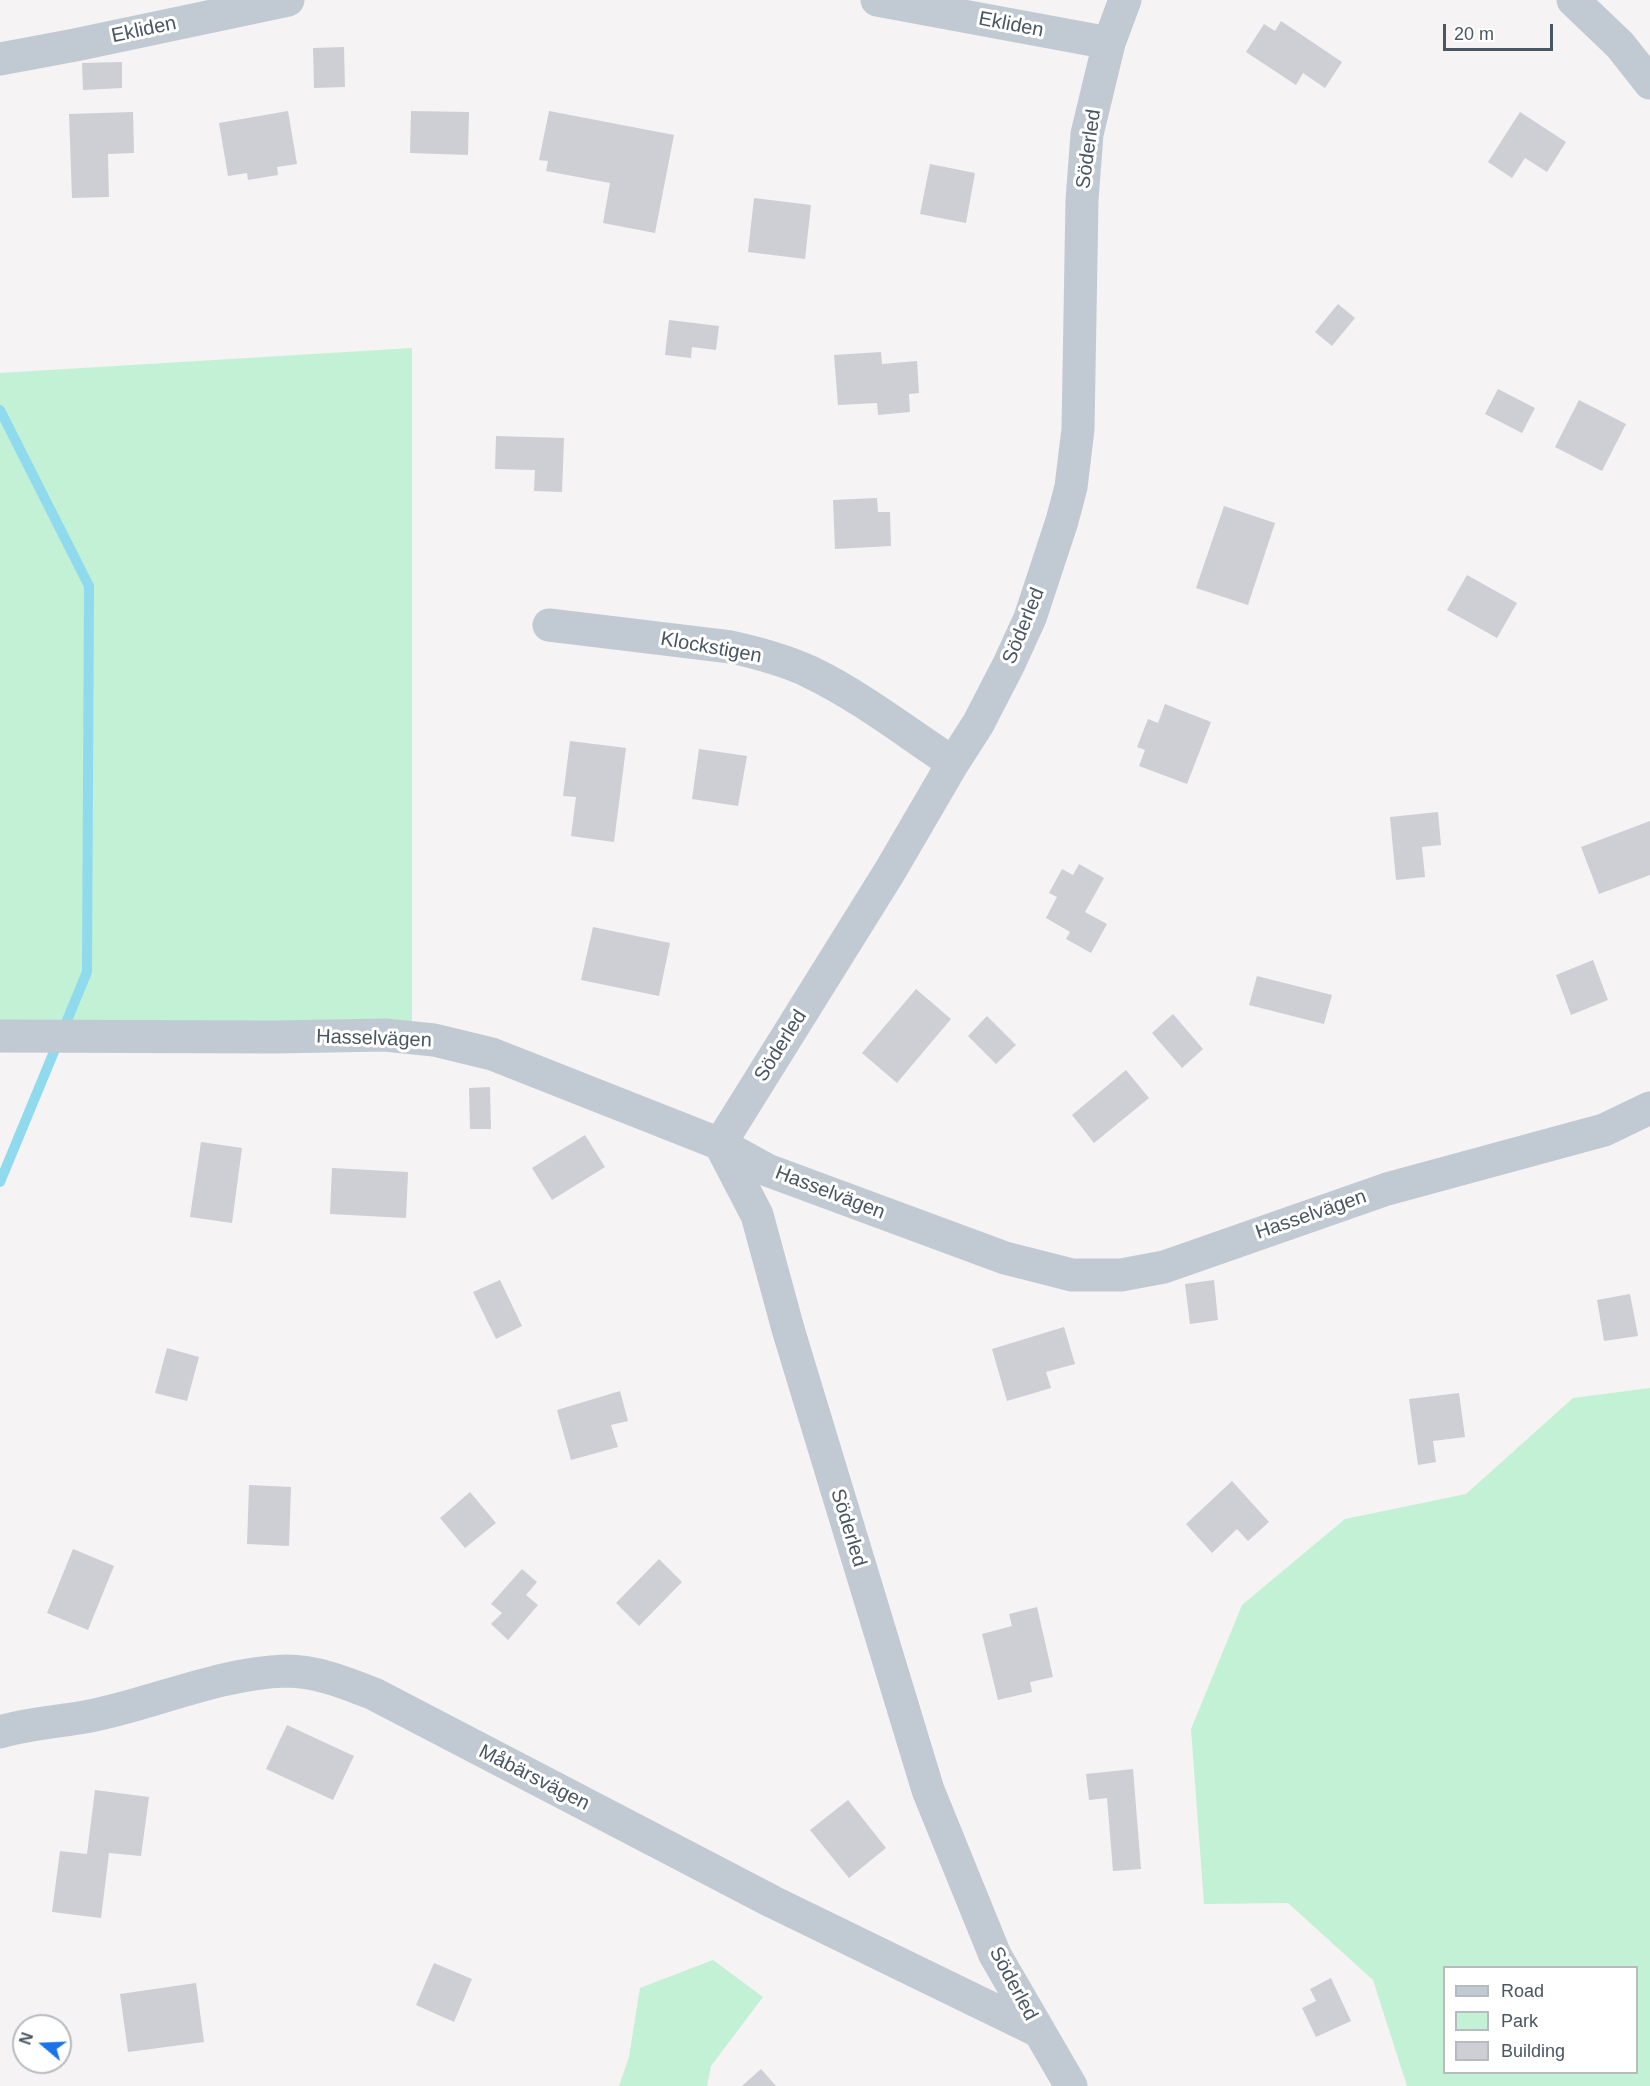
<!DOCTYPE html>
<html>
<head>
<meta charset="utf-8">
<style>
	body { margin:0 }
	#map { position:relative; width:1650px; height:2086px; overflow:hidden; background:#f5f3f3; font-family:Arial,sans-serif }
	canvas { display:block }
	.legend { position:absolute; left:1443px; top:1966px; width:195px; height:108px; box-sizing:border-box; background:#fff; border:2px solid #b7bbc0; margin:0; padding:8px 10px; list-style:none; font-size:18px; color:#4a5661 }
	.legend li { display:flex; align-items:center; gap:12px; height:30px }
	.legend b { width:30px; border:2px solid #b7bbc0 }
	.north { position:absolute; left:12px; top:2014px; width:60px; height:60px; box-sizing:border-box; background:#fff; border:2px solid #b7bbc0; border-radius:50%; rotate:289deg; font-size:16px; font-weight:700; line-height:24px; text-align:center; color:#4a5661 }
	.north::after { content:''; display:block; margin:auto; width:21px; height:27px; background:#1a73e8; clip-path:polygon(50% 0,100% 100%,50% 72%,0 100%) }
	.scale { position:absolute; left:1443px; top:24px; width:110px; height:27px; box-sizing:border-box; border:3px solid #4a5661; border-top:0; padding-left:8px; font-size:18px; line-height:21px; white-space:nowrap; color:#4a5661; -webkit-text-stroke:4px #fff; paint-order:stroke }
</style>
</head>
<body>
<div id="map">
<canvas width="1650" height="2086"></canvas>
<ul class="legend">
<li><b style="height:8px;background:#c1cad2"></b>Road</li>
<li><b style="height:16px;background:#c3f1d5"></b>Park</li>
<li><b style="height:16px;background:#cdcfd5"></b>Building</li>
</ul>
<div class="north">N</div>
<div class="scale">20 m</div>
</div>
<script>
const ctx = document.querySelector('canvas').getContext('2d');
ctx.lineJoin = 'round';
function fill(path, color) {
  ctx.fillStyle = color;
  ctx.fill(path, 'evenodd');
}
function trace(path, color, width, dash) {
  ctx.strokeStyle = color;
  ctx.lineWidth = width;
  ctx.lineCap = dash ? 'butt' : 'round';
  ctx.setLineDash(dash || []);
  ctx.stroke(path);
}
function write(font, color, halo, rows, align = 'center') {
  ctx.font = font + ' Arial,sans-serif';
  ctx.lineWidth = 6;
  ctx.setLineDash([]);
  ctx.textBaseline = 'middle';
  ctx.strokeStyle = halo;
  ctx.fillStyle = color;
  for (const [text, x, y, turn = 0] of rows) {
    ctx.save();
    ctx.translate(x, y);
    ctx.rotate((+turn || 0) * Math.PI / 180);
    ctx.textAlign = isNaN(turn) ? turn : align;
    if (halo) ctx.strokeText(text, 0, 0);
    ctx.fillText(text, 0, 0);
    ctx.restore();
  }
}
fill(new Path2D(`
	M412,348V1022L0,1020V373Z
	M1650,1388V2086H1407L1373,1980L1288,1903L1204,1904L1191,1729L1242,1605L1345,1519L1466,1494L1573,1398ZM1444,1968H1636V2072H1444Z
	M713,1960L763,1997L711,2066L707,2086H619L629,2057L640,1988Z`), '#c3f1d5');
trace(new Path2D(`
	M0,410L89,586L87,972L0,1182`), '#90daee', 10);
fill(new Path2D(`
	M1281,21L1342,62L1325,88L1303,73L1296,85L1246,52L1264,24L1275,31Z
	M344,47L345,87L314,88L313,48Z
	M122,62V88L83,90L82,63Z
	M288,111L297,164L277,167L278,175L248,180L247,173L228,176L219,123Z
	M411,111L469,112L468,155L410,153Z
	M549,111L674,135L655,233L603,223L610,183L546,171L548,161L539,160Z
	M133,112L134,153L108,154L109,197L72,198L69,114Z
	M1520,112L1566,142L1547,172L1525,158L1512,178L1488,162Z
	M930,164L975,173L966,223L920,214Z
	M754,198L811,205L805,259L748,252Z
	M1338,304L1355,318L1332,346L1315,332Z
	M669,320L719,326L716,350L692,347L691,358L665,355Z
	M881,352L882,364L917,361L919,393L909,394L910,412L878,415L877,403L838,405L834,355Z
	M1498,389L1535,408L1522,433L1485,414Z
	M1579,400L1626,424L1602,471L1555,447Z
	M496,436L564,438L562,492L534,491L535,470L495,469Z
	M877,498L878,512H890L891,546L835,549L833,500Z
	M1224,506L1275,523L1248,605L1196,588Z
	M1467,575L1517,603L1497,638L1447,610Z
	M1165,704L1211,722L1187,784L1139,766L1145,750L1137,747L1148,719L1158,723Z
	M570,741L626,748L614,842L571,836L576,797L563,796Z
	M699,749L747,756L738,806L692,799Z
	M1438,812L1441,845L1422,847L1425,877L1396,880L1390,817Z
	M1650,821V875L1599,894L1581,847Z
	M1079,864L1104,878L1085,912L1107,924L1091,953L1066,939L1070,932L1046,918L1057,897L1049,893L1062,869L1073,875Z
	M593,927L670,943L659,996L581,980Z
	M1593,960L1608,1000L1571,1015L1556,975Z
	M1257,976L1332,995L1324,1024L1249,1005Z
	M916,989L951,1019L897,1083L862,1053Z
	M1173,1014L1203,1049L1182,1068L1152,1033Z
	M987,1016L1016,1045L996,1064L968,1036Z
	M1126,1070L1149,1098L1094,1143L1072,1115Z
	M490,1087L491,1129H470L469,1088Z
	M585,1135L605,1167L552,1200L532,1168Z
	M201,1142L242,1148L232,1223L190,1217Z
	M332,1168L408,1172L406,1218L330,1214Z
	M500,1280L522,1326L496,1339L473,1292Z
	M1214,1280L1218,1320L1190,1324L1185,1284Z
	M1630,1294L1638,1336L1604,1341L1597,1300Z
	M1064,1327L1075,1364L1046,1372L1051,1388L1007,1401L992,1349Z
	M167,1348L199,1357L187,1401L155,1393Z
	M620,1391L628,1421L611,1425L618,1447L571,1460L557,1410Z
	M1459,1393L1465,1437L1433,1441L1436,1462L1418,1465L1409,1399Z
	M1232,1481L1269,1522L1248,1541L1237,1529L1212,1553L1186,1524Z
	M249,1485L291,1487L289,1546L247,1544Z
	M470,1492L496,1523L465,1548L440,1518Z
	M73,1549L114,1566L88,1630L47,1613Z
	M659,1559L682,1582L639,1626L616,1603Z
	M522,1569L537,1582L526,1595L538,1605L508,1640L491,1624L502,1613L491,1604Z
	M1037,1607L1053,1677L1030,1682L1032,1692L998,1700L982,1634L1012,1626L1009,1614Z
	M287,1725L354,1756L333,1800L266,1769Z
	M1133,1769L1141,1869L1113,1871L1107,1798L1089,1800L1086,1774Z
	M95,1790L149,1797L141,1856L109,1853L101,1918L52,1912L60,1851L87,1854Z
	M848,1800L886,1848L849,1878L810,1830Z
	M434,1963L472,1979L454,2022L416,2005Z
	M1331,1978L1351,2021L1316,2037L1302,2008L1316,2001L1310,1989Z
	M196,1983L204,2042L128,2052L120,1994Z
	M761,2069L776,2086H742Z`), '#cdcfd5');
trace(new Path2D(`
	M877,0L1109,43
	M1573,0L1620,45L1650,83
	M0,59L75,45L288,0
	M549,625L731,647C758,653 785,660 810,672C860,696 906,732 953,763
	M0,1036L275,1037L385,1035L434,1040L492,1054L720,1144L767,1170L1005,1258L1072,1275H1121L1164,1267L1387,1189L1604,1130L1650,1108
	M0,1732C29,1723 60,1722 90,1716C155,1703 219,1673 286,1671C317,1671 346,1683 374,1694L773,1902L1038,2031
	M1071,2086L995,1955L928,1790L788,1329L757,1215L720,1144L890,871L953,763L978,724L1009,664L1030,618L1062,521L1071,487L1078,429L1082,200L1087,134L1109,43L1125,0`), '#c1cad2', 33);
write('20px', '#4a5661', '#fff', [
	["Ekliden",1011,25,11],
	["Ekliden",144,30,-12],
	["Söderled",1089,149,-82],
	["Söderled",1024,626,-68],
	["Klockstigen",711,648,10],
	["Hasselvägen",374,1039,2],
	["Söderled",781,1046,-58],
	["Hasselvägen",830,1193,21],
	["Hasselvägen",1311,1215,-19],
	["Söderled",848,1528,73],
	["Måbärsvägen",534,1778,27],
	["Söderled",1013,1984,62]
]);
</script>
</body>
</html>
